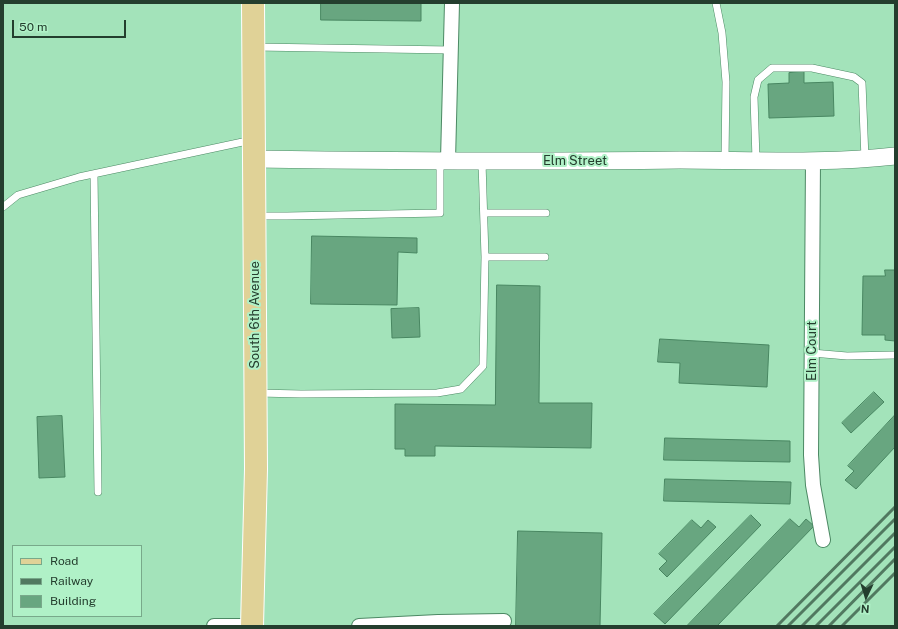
<!DOCTYPE html>
<html>
<head>
<meta charset="utf-8">
<style>
	body { margin:0 }
	#map { position:relative; width:898px; height:629px; overflow:hidden; background:#a3e3ba; font-family:"Public Sans",sans-serif }
	canvas { display:block }
	.frame { position:absolute; inset:0; border:4px solid #243e2e; pointer-events:none }
	.legend { position:absolute; left:12px; top:545px; width:130px; height:72px; box-sizing:border-box; background:#b0f1c7; border:1px solid #78a98a; margin:0; padding:5px 7px; list-style:none; font-size:12px; color:#243e2e }
	.legend li { display:flex; align-items:center; gap:8px; height:20px }
	.legend b { width:20px; border:1px solid #78a98a }
	.north { position:absolute; left:846px; top:577px; width:40px; height:40px; -webkit-text-stroke:3px #b0f1c7; paint-order:stroke; rotate:184deg; font-size:11px; font-weight:700; line-height:16px; text-align:center; color:#243e2e }
	.north::after { content:''; display:block; margin:auto; width:14px; height:18px; background:#243e2e; clip-path:polygon(50% 0,100% 100%,50% 72%,0 100%) }
	.scale { position:absolute; left:12px; top:20px; width:114px; height:18px; box-sizing:border-box; border:2px solid #243e2e; border-top:0; padding-left:5px; font-size:12px; line-height:14px; white-space:nowrap; color:#243e2e; -webkit-text-stroke:3px #b0f1c7; paint-order:stroke }
</style>
</head>
<body>
<div id="map">
<canvas width="898" height="629"></canvas>
<div class="frame"></div>
<ul class="legend">
<li><b style="height:5px;background:#e0d297"></b>Road</li>
<li><b style="height:5px;background:#517960"></b>Railway</li>
<li><b style="height:11px;background:#68a680"></b>Building</li>
</ul>
<div class="north">N</div>
<div class="scale">50 m</div>
</div>
<script>
const ctx = document.querySelector('canvas').getContext('2d');
ctx.lineJoin = 'round';
function fill(path, color) {
  ctx.fillStyle = color;
  ctx.fill(path, 'evenodd');
}
function trace(path, color, width, dash) {
  ctx.strokeStyle = color;
  ctx.lineWidth = width;
  ctx.lineCap = dash ? 'butt' : 'round';
  ctx.setLineDash(dash || []);
  ctx.stroke(path);
}
function write(font, color, halo, rows, align = 'center') {
  ctx.font = font + ' "Public Sans",sans-serif';
  ctx.lineWidth = 4;
  ctx.setLineDash([]);
  ctx.textBaseline = 'middle';
  ctx.strokeStyle = halo;
  ctx.fillStyle = color;
  for (const [text, x, y, turn = 0] of rows) {
    ctx.save();
    ctx.translate(x, y);
    ctx.rotate((+turn || 0) * Math.PI / 180);
    ctx.textAlign = isNaN(turn) ? turn : align;
    if (halo) ctx.strokeText(text, 0, 0);
    ctx.fillText(text, 0, 0);
    ctx.restore();
  }
}
const building = new Path2D(`
	M321,3H421V21L321,20Z
	M804,72V83L833,82L834,116L769,118L768,84L789,83V73Z
	M312,236L417,238V253L398,252L397,305L311,304Z
	M885,270H895V341L885,340V335H862L863,276H885Z
	M497,285L540,286L539,403H592L591,448L435,446V456H405V449H395V404L495,405Z
	M419,308L420,337L392,338L391,309Z
	M660,339L769,345L767,387L679,383L680,363L658,362Z
	M874,392L884,402L851,433L842,423Z
	M895,415V447L856,489L845,480L854,471L848,466Z
	M62,416L65,477L39,478L37,417Z
	M665,438L790,441V462L664,460Z
	M665,479L791,482L790,504L664,501Z
	M751,515L761,525L665,624L654,614Z
	M790,519L799,527L806,519L814,526L717,626H687Z
	M692,520L701,528L708,520L716,527L667,577L659,569L667,561L659,554Z
	M518,531L602,533L600,626H516Z`);
fill(building, '#68a680');
trace(building, '#488661', 1);
const service = new Path2D(`
	M716,3L722,33L726,82L725,160
	M255,47L451,50
	M756,160L754,97L758,80L772,68H812L854,77L862,83L865,159
	M94,174L98,492
	M3,207L18,195L79,177L252,140
	M484,213H546
	M256,216H287L440,213V160
	M485,257H545
	M812,353L847,356L895,355
	M258,393L301,394L437,393L461,389L483,366L485,257L482,162`);
const minor = new Path2D(`
	M448,160L452,3
	M813,160L811,455L813,485L823,540
	M214,626H254
	M359,626L438,622L504,621`);
const tertiary = new Path2D(`
	M255,159C396,161 538,162 680,160C751,160 824,164 895,156`);
const primary = new Path2D(`
	M252,626L256,469L253,3`);
trace(service, '#4c8964', 8);
trace(minor, '#4c8964', 16);
trace(tertiary, '#4c8964', 18);
trace(primary, '#fff', 24);
trace(service, '#fff', 7);
trace(minor, '#fff', 14);
trace(tertiary, '#fff', 17);
trace(primary, '#e0d297', 22);
trace(new Path2D(`
	M777,626L895,507
	M788,626L895,519
	M802,626L895,533
	M816,626L895,547
	M829,626L895,559
	M842,626L895,573`), '#517960', 3);
write('13px', '#243e2e', '#b0f1c7', [
	["Elm Street",575,161],
	["South 6th Avenue",255,315,-90],
	["Elm Court",812,351,-90]
]);
</script>
</body>
</html>
